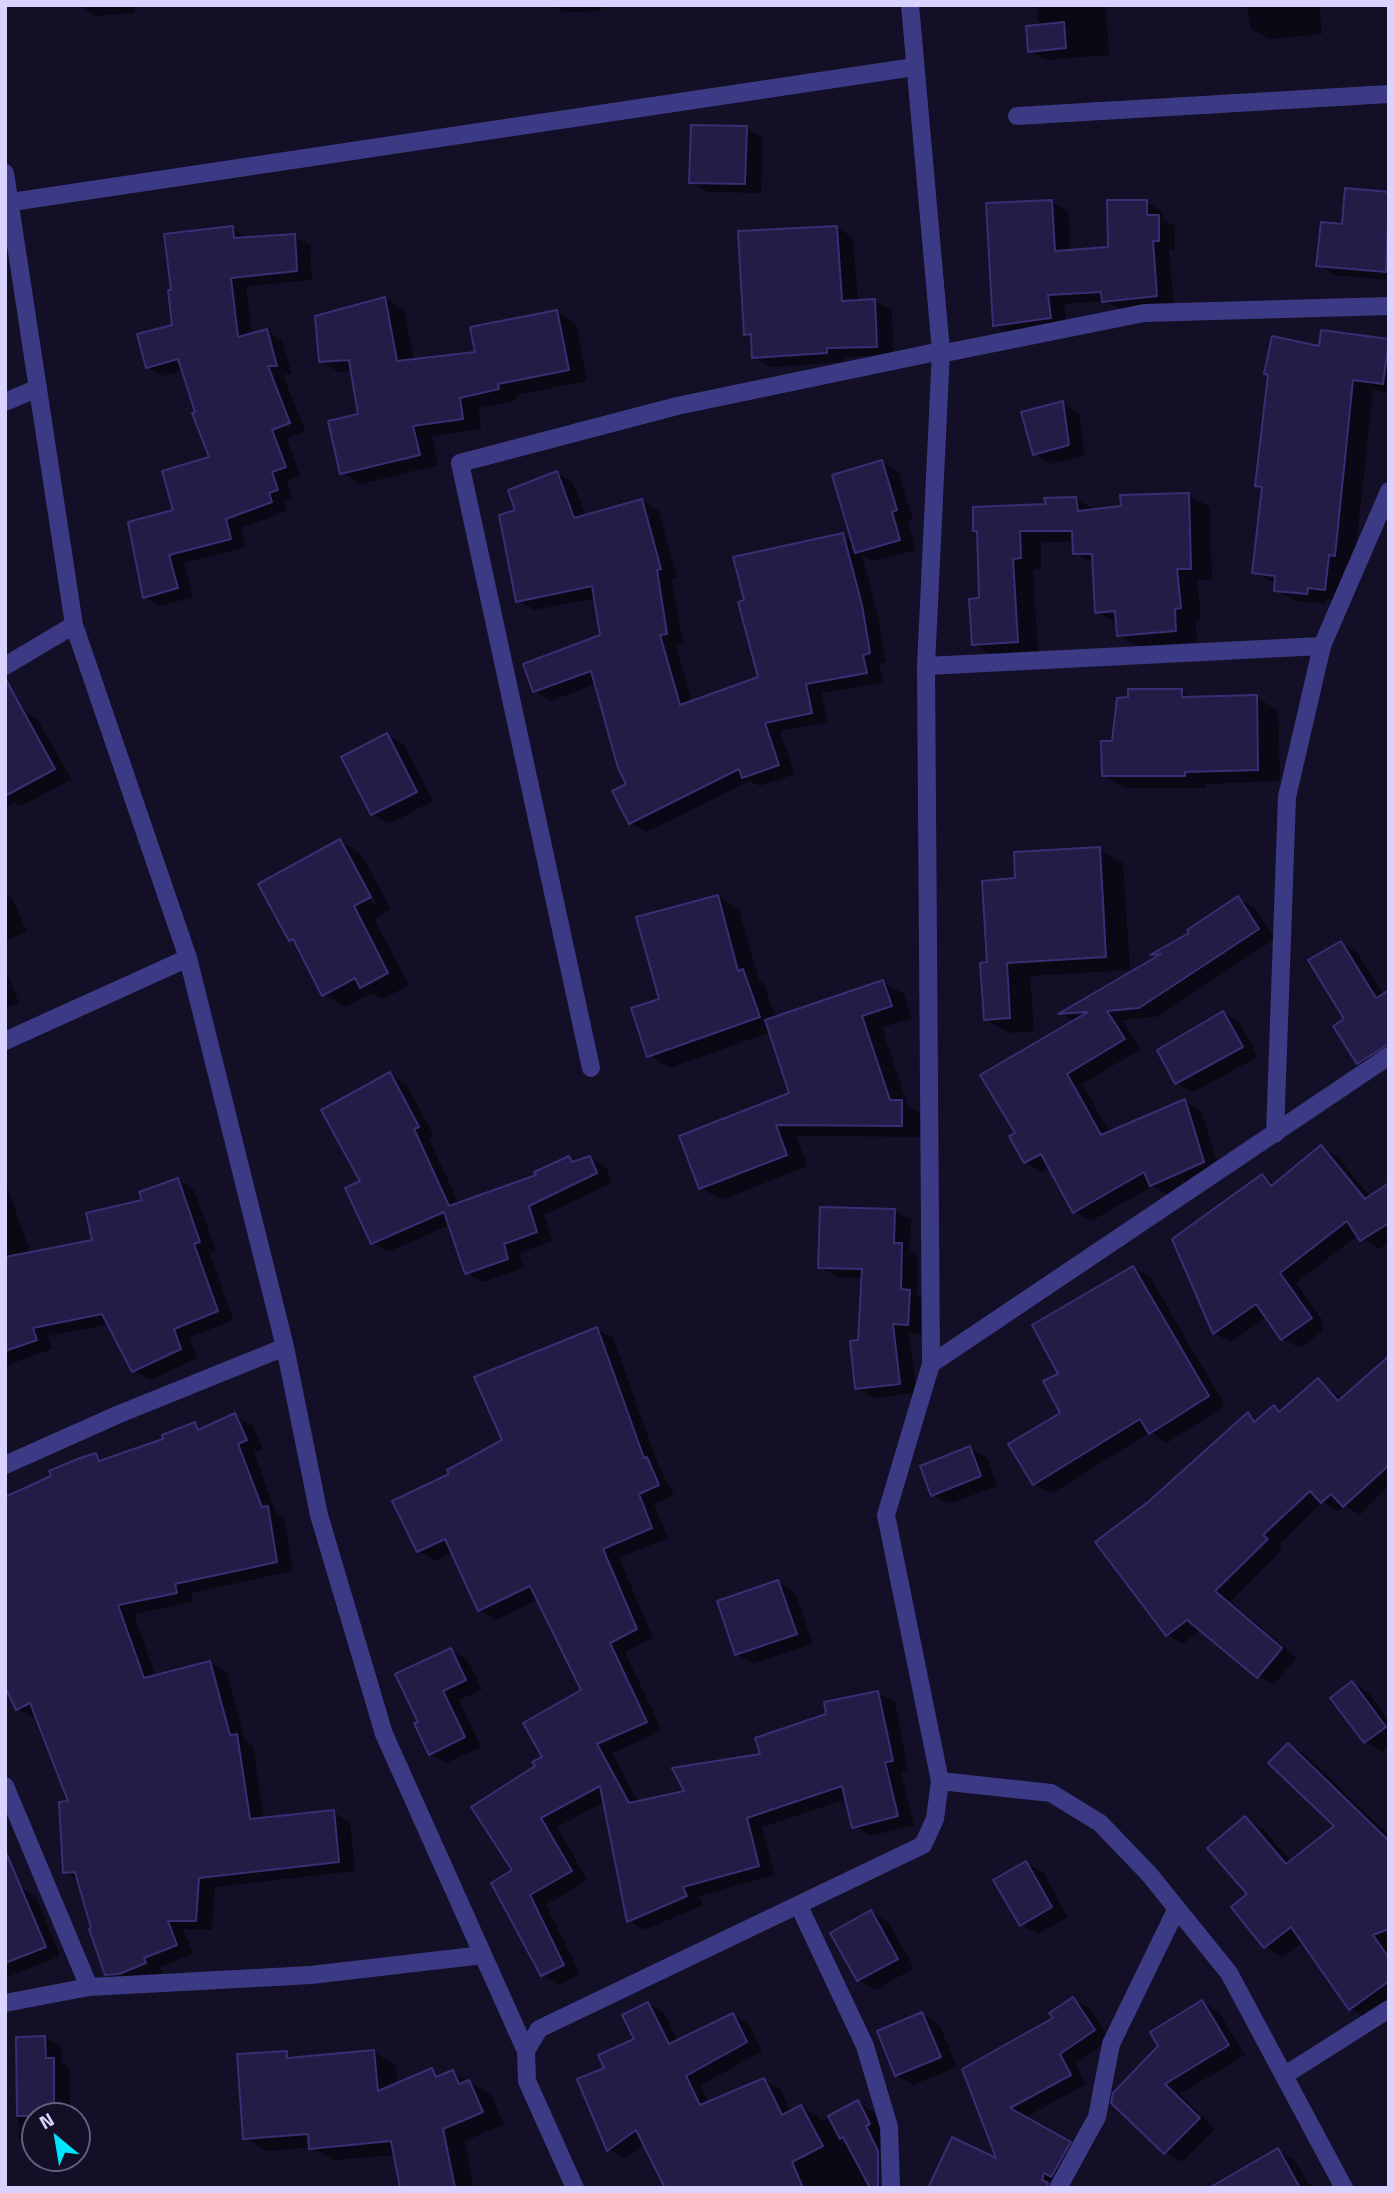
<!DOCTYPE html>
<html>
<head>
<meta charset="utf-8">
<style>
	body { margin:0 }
	#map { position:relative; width:1394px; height:2193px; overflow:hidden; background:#130f26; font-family:"Titillium Web",sans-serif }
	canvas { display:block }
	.frame { position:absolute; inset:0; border:7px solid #d9d4ff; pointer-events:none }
	.north { position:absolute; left:21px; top:2102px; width:70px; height:70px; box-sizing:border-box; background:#130f26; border:2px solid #625e7d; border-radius:50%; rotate:330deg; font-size:19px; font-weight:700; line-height:28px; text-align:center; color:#d9d4ff }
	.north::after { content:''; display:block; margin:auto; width:24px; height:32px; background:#00e5ff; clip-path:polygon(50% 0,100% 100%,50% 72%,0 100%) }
</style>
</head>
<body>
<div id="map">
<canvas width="1394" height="2193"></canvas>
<div class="frame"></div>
<div class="north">N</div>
</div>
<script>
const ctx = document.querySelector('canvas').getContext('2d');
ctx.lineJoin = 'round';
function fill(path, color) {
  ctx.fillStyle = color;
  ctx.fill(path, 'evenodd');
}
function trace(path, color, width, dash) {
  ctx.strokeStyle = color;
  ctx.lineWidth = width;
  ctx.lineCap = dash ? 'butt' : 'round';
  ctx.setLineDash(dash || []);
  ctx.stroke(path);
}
fill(new Path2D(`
	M78,5H135V13L96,16Z
	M552,5H601V11L564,12Z
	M1037,5H1106L1109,55L1046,60L1030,51L1039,27Z
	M1247,5H1319L1322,34L1269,39L1250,28Z
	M746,128L763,138L761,193L707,192L690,182Z
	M1389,193V280L1335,275L1318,265L1343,226Z
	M1052,202L1069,212L1070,252L1110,248L1146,202L1163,212V219L1175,226V250H1169L1174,305L1121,310L1106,301L1064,304L1067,327L1011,335L994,325Z
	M232,227L248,239L294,236L310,245L312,280L246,286L252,335L266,331L282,340L292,374L283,375L305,431L287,439L300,476L287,481L293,499L284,502L287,511L241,528L246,547L184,563L193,597L160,606L144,597L176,512L212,458L184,370L163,376L148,367Z
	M837,228L853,237L858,302L875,301L892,311L893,355L843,357L844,362L771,367L754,357L753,338L745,334Z
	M385,298L404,309L414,361L477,354L557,312L576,323L587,381L516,395L517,400L479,408L481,429L432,436L438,465L361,484L342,472L360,415L353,371L339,372L320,361Z
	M1389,340V393L1373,390L1354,566L1345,600L1327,599L1326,604L1295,601L1276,590V584L1254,572L1264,489L1256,485L1321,348Z
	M1062,403L1079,413L1085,455L1051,464L1034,454Z
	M882,462L898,471L913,520L908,521L916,550L873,561L862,555L878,616L886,662L879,664L883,682L822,693L827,722L780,731L795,774L760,786L750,781L646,832L630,823L628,785L596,684L551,701L535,691L602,636L596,598L534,610L517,600L518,511L557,473L573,483L586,517L642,501L659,511L677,578L672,579L683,643L676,644L692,703L760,679L842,535L853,541Z
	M1189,495L1210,507L1212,580H1197L1201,619L1195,620L1197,642L1139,647L1118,635V624L1097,612L1095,564L1075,553V542H1041V570H1033L1038,653L994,656L973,644L981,600L979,532L975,530L1076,499L1096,510Z
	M1181,691L1194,698L1256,697L1278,710L1280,781L1206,784V788H1125L1103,775L1113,742Z
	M5,710H22L38,720L71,779L21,806L15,803L5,808Z
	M387,735L404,745L433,801L389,824L372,814Z
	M340,841L361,854L391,909L374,919L409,985L383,999L372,993L345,1007L324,994L297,944L290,940ZM347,857H351L376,904L373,905Z
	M1099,849L1123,863L1130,970L1030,976L1034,1031L1010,1033L985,1019L1017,880Z
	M5,895L13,899L27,932L5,941Z
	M718,896L739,909L759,980L764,984L776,1018L883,982L904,994L912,1018L882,1028L908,1106L923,1114L922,1137L796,1136L807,1166L722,1200L701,1188L792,1094L771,1032L670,1068L649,1055L661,1000Z
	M1238,898L1255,908L1275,939L1156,1017L1122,1020L1141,1049L1082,1084L1110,1133L1184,1101L1201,1110L1220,1171L1168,1195L1153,1186L1091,1221L1075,1212L1050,1167L1042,1172L1025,1162L1017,1134L1075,1022L1062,1014L1158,958L1153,955L1192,933Z
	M1341,943L1357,952L1384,996L1389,993V1063L1375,1072L1358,1062L1346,1020Z
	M5,968L19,1003L5,1008Z
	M1223,1013L1240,1023L1258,1057L1193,1092L1177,1083Z
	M390,1074L406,1084L434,1136L429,1139L459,1204L538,1176L569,1158L577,1162L589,1158L606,1167L612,1183L544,1215L553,1241L519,1253L524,1268L483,1282L467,1273L450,1225L388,1252L372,1243L362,1182Z
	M1321,1148L1338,1157L1370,1197L1389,1185V1243L1378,1249L1358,1235L1296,1283L1323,1321V1331L1299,1348L1282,1338L1267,1317L1231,1342L1214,1333L1262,1176L1276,1184Z
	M5,1180L31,1254L94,1241L144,1201L178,1180L194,1190L216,1251L210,1253L233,1320L189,1338L197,1358L150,1380L134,1371L110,1324L48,1336L52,1349L5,1366Z
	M894,1210L911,1220L910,1250L918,1255L917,1296L926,1301L924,1334L909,1333L917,1393L874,1398L857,1388L863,1278L837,1277L820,1267Z
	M1133,1268L1150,1277L1225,1406L1167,1443L1150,1432L1051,1494L1034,1484L1062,1413L1060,1374Z
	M597,1329L613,1338L659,1467L674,1495L654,1504L668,1538L619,1558L653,1638L625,1652L662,1731L612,1753L639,1803L687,1793L762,1755L828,1716L878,1693L895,1702L908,1770L901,1771L914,1825L871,1836L854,1826L847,1799L762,1827L775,1875L699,1896L703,1905L645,1930L629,1921L605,1801L557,1827L587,1880L546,1905L580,1974L559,1985L542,1975L514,1871L537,1766L583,1690L539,1599L496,1620L480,1610L453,1552L435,1561L418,1551L451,1474L504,1441Z
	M1389,1358V1485L1360,1515L1344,1505L1338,1511L1323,1502L1278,1545L1283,1549L1230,1601L1297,1658L1273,1685L1258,1676L1202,1629L1183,1644L1168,1635L1098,1542L1149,1504L1248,1414L1259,1420L1274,1408L1282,1412L1318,1380L1342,1399Z
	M235,1415L252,1425L263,1449L254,1453L276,1513L284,1518L293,1571L191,1593L193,1602L134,1614L156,1677L210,1663L227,1672L245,1741L253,1746L264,1820L333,1812L350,1822L355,1871L215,1887L212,1930L183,1929L193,1954L160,1967L162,1973L136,1983H123L107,1974L79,1880L65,1872L71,1803L37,1717L34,1718L18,1709L96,1455L106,1461L165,1440L194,1424L203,1429Z
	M970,1448L987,1458L997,1486L949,1504L933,1495Z
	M778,1582L795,1592L813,1644L753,1664L736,1654Z
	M451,1650L468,1660L482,1690L459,1700L481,1747L447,1763L430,1754L420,1722Z
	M1352,1683L1369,1693L1389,1721V1746L1382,1752L1365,1742Z
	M1289,1745L1307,1756L1389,1836V2005L1368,2019L1350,2008L1303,1942L1283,1957L1265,1947L1250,1894L1245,1818L1263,1829L1291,1861L1336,1826Z
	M1026,1863L1043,1872L1068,1917L1038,1934L1021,1925Z
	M21,1888L36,1897L60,1956L5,1978V1894Z
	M871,1912L888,1922L914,1968L875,1990L859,1980Z
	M1073,1999L1089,2008L1110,2040L1075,2064L1086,2084L1024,2118L1085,2152L1066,2188H930L999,2161L964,2070L1055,2019Z
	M1202,2002L1219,2012L1245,2055L1180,2094L1215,2129L1182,2162L1165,2153L1113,2102Z
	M648,2004L664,2013L678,2041L733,2015L749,2024L762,2051L701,2085L709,2103L764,2080L780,2089L791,2112L801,2107L817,2116L821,2122L858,2102L874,2112L885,2133L889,2152L875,2159L881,2188H667L645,2144L624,2158L608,2149L606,2069L637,2040Z
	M922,2014L939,2024L957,2067L913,2085L896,2075Z
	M18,2038H45L62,2047V2064L70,2069V2116H35V2148L19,2139Z
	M374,2052L396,2065L398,2085L432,2070L442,2076L453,2072L491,2095L504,2124L465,2141L473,2188H401L395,2155L333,2160L311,2147L267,2151L245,2138L286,2053L297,2059Z
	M1278,2150L1294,2160L1308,2183L1315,2188H1238Z`), '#0007');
const building = new Path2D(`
	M1064,22L1066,48L1028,52L1026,26Z
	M691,125L747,126L745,184L689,183Z
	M1345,188L1389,192L1386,272L1316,266L1321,222L1342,224Z
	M1052,200L1055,251L1108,247L1107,200H1147V215H1159V241H1153L1157,296L1102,302L1101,292L1048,295L1051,318L993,326L986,203Z
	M233,226L234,238L295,234L297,271L231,278L238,337L267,329L277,366H268L290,423L272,430L286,467L272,472L278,490L269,493L272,502L226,519L231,539L169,555L178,588L143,598L128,522L173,510L162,471L209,457L192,413L195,412L178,359L146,368L137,334L172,325L168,290H171L164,234Z
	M837,226L842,301L875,299L877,347L827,348V353L752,358L751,334L744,335L738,231Z
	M385,297L397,361L475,352L470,327L557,310L569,370L498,384L499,389L460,398L463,419L413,426L420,455L340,474L328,421L358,414L349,360L319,362L315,316Z
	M1321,330L1389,339L1383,384L1353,380L1335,556L1329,555L1325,590L1308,588L1307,594L1274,591L1275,576L1252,573L1262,487L1255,486L1268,375L1264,374L1272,336L1319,346Z
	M1063,401L1069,445L1033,455L1021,412Z
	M882,460L897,510L892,512L900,540L855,553L832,475Z
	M557,471L574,518L642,499L661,569L657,570L667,634L660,635L680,705L758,677L738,602L744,600L733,557L843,533L862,605L870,653L863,655L867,673L806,684L812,713L765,723L779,765L742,778L739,769L629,824L612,791L626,784L618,768L591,671L533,692L523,664L600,635L592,586L516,602L499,515L515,510L508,490Z
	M1189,493L1191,569H1177L1181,608L1175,609L1176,631L1117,636L1115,611L1095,613L1092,554H1073L1072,531H1020L1021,558L1013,559L1018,642L972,645L969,599L979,598L977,531H973V507L1046,504L1044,498L1076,497L1078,511L1121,506L1120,495Z
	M5,678L55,769L5,796Z
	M1128,689H1182V697L1257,695L1258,770L1185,772V776H1102L1101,741H1112L1117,698L1128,697Z
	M387,733L417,792L371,815L341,757Z
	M340,839L371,897L354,906L388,973L360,988L355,978L322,996L293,939L289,941L258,884Z
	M1100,847L1106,957L1007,963L1010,1018L984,1020L980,963L987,962L982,881L1015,878L1014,852Z
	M718,895L738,971L743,969L760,1017L647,1057L631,1008L659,999L636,917Z
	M1238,896L1259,929L1139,1008L1107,1011L1125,1039L1067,1074L1101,1135L1185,1099L1204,1162L1150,1186L1144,1172L1073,1213L1041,1154L1024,1163L1009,1136L1015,1133L980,1075L1088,1012L1058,1014L1161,954L1150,955L1189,933L1187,930Z
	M1341,941L1376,998L1389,990V1044L1357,1064L1333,1026L1344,1019L1308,960Z
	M883,980L892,1006L862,1016L890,1100H902V1126L776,1125L787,1155L699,1189L679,1136L789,1093L765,1020Z
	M1223,1011L1243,1047L1175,1084L1157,1050Z
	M390,1072L419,1127L414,1129L449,1206L536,1175L534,1172L569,1156L572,1162L590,1156L597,1173L529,1206L537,1232L504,1244L508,1259L465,1274L444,1212L371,1244L345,1188L360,1181L321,1110Z
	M1321,1145L1365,1199L1389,1183V1223L1360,1241L1347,1221L1280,1273L1312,1318L1281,1340L1256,1304L1213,1334L1172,1239L1262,1174L1271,1186Z
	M178,1178L200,1242L194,1244L218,1311L174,1329L181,1349L132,1372L102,1314L33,1328L37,1340L5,1351V1257L92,1240L86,1213L142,1200L139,1192Z
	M820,1207L895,1209L894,1243H902L901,1289L910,1290L908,1325L893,1324L900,1384L855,1389L850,1341L858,1340L862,1269L818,1268Z
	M1133,1266L1209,1396L1149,1434L1140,1419L1033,1485L1008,1444L1060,1413L1043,1381L1058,1374L1032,1325Z
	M597,1327L644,1458L647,1457L659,1485L639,1494L652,1528L603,1549L637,1629L610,1643L647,1722L597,1744L629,1803L684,1791L672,1768L760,1754L755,1738L826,1714L824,1702L878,1691L893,1761L885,1762L898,1816L852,1828L842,1786L747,1818L759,1866L683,1887L687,1896L627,1922L600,1786L541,1818L572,1871L530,1895L564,1965L541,1976L491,1883L512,1870L471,1807L535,1766L532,1762L542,1757L523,1723L581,1690L530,1586L478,1611L445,1539L417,1552L392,1501L449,1474L447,1470L502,1440L474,1377Z
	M1389,1356V1465L1343,1507L1331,1494L1321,1503L1310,1491L1263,1535L1268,1539L1215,1591L1282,1648L1257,1678L1187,1620L1166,1636L1095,1542L1148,1502L1248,1412L1254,1422L1274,1405L1279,1412L1318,1378L1338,1401Z
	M235,1413L247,1440L238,1444L262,1507L268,1506L277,1562L175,1584L177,1593L118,1605L144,1678L210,1661L230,1735L237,1734L250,1819L334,1810L339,1862L199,1878L196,1921H168L177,1945L144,1958L146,1963L119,1974L105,1975L89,1929L91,1928L75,1872L63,1873L59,1802L68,1801L30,1703L16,1710L5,1687V1497L51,1476L49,1471L80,1458L96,1453L99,1461L163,1439L162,1435L195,1422L198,1430Z
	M970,1446L981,1476L931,1496L920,1466Z
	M778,1580L797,1634L735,1655L717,1601Z
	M451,1648L466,1680L443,1691L465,1737L429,1755L414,1723L418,1722L395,1674Z
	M1352,1681L1386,1727L1364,1743L1330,1698Z
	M1288,1743L1389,1841V1929L1373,1935L1389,1958V1981L1349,2010L1291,1927L1264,1948L1231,1907L1247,1894L1207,1848L1245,1816L1286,1864L1334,1826L1268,1763Z
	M5,1850L46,1947L5,1963Z
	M1026,1861L1052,1907L1020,1926L993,1880Z
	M871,1910L898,1959L857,1981L830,1933Z
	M1073,1997L1095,2030L1060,2054L1071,2075L1010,2108L1071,2142L1051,2177L1044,2173L1042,2180L1048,2183L1047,2188H928L952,2137L996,2158L962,2069L1053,2018L1049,2013Z
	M1202,2000L1229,2045L1165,2084L1200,2118L1164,2154L1111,2103L1113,2093L1158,2046L1150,2032Z
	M648,2002L669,2044L733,2013L747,2042L686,2076L700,2105L764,2078L782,2115L801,2105L823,2146L792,2162L803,2188H665L636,2130L607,2151L577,2079L604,2068L598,2055L634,2039L622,2015Z
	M922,2012L941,2057L895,2076L877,2031Z
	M45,2036L46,2058H54V2116H17L16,2037Z
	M374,2050L378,2091L432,2068L436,2077L453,2070L459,2084L469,2080L483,2112L443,2129L455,2188H400L391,2141L309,2149L308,2134L243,2139L237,2054L287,2051V2058Z
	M858,2100L870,2124L866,2126L878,2151V2188H870L843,2137L840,2139L828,2116Z
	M1278,2148L1300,2188H1209Z`);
fill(building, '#241b47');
trace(building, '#3b2d73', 2);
trace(new Path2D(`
	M1017,116L1389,94
	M5,173L74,625L188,958L285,1347L319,1515L384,1734L526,2051
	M5,203L914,67
	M940,354L1144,313L1389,306
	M5,402L38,388
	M5,666L74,625
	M926,666L1322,646
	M5,1041L188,958
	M591,1068L460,463L677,406L941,351
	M1275,1134L1287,797L1322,646L1389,491
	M931,1364L1389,1056
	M5,1465L117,1415L285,1347
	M940,1781L1051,1793L1100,1823L1149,1874L1229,1973L1344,2188
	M5,1786L89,1987
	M799,1906L865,2046L889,2127L891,2188
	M5,2003L89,1987L311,1975L483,1955
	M1285,2075L1389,2009
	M575,2188L527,2081L526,2051L539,2029L923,1845L935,1819L940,1781L886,1515L931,1364L926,666L941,351L910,5
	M1058,2188L1097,2117L1111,2044L1177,1908`), '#3d3a85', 18);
</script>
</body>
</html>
